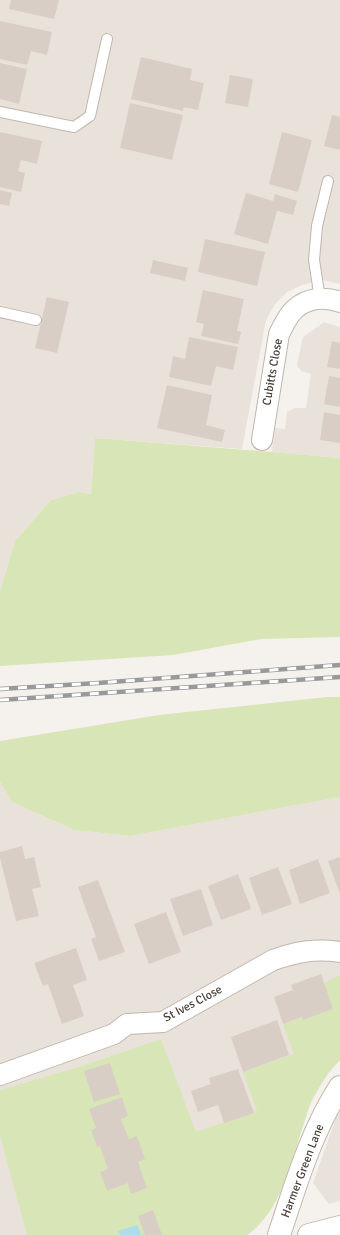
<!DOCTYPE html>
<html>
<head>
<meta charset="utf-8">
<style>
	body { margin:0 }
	canvas { display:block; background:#f5f1ec }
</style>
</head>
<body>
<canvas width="340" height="1235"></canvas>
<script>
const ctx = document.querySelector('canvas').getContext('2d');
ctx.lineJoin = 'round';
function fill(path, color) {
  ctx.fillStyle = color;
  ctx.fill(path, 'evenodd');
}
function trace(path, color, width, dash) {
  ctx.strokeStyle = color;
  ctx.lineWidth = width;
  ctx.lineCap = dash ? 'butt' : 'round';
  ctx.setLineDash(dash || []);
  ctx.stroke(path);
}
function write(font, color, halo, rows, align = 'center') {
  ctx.font = font + ' Signika,sans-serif';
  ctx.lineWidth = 3.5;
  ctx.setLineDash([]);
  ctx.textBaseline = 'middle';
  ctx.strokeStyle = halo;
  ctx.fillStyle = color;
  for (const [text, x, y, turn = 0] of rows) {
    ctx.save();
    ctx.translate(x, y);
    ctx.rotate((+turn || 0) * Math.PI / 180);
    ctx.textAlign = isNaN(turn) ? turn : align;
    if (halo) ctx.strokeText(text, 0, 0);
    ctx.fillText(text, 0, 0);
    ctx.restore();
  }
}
fill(new Path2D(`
	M0,0H340V284L323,280L302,285L287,292L275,304L266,320L242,449L95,438L91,494L78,492L51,500L15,541L0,591Z
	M324,322L340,327V458L272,452L275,428L285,429L287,412L295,408H306L311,374L301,371L297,365L303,337Z
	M0,782L12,802L74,830L130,836L340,797V1060L331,1069L311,1101L283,1186L270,1211L255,1229L247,1235H0Z
	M340,1112V1201L329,1204L313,1183L337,1115Z`), '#e9e2da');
fill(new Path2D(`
	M95,438L272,452L340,458V637L261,639L173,655L0,666V591L15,541L51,500L78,492L91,494Z
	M327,697H340V797L130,836L74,830L12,802L0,782V741L159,715Z
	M338,976H340V1060C329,1071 319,1086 312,1100C308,1108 306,1117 303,1126C291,1162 281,1212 247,1235H27L0,1136V1090L82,1066L161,1039L196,1132L257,1111L243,1072L294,1054L283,1024L302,1017L303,1020L333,1009L324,983Z`), '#d8e6b7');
fill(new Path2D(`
	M137,1225L141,1235H120L118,1231Z`), '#acdded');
fill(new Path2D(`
	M11,0H59L54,19L9,9Z
	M0,21L52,32L47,55L31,51L27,65L0,59Z
	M141,57L192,69L190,80L204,83L198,110L184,107L183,111L131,99Z
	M0,63L27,69L19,104L0,99Z
	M230,75L253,79L248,107L225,103Z
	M130,103L183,115L172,160L120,148Z
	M332,115L340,117V150L324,146Z
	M0,132L42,141L37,164L21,160L18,171L25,173L21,192L0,187Z
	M282,132L312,140L298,192L269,184Z
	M0,190L12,193L9,206L0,204Z
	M246,193L273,201L275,194L297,201L293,215L277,211L268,244L234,234Z
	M205,239L265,252L257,286L198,272Z
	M153,260L188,268L185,281L150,273Z
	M203,290L244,299L237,331L241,332L238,344L201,336L204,324L196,322Z
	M47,297L69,302L57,353L35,348Z
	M189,337L238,347L233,370L216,366L211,386L169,377L173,356L185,359Z
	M332,341L340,343V369L327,367Z
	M329,376L340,378V407L324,404Z
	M167,385L212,395L206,425L225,430L222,442L157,428Z
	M324,412L340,415V443L320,440Z
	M22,846L25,859L34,857L41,887L32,889L39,916L16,921L0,858V852Z
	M340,857V894L328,861Z
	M318,859L330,893L300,904L289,870Z
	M278,867L292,904L262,915L249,878Z
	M238,874L251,909L221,920L208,886Z
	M98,880L125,952L99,961L91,939L96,937L78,887Z
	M201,889L213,925L183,936L170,899Z
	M166,912L181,952L149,964L134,924Z
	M76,948L87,980L73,985L84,1016L62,1024L48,984L43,986L34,963Z
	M321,974L333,1009L303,1020L302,1017L283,1024L274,997L293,990L291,985Z
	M277,1020L289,1055L243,1072L231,1037Z
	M110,1063L120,1094L94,1102L84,1071Z
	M238,1069L254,1113L224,1123L218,1105L198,1112L191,1091L211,1084L209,1078Z
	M122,1097L128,1116L121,1119L129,1139L137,1136L145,1159L138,1162L147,1188L131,1194L128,1183L107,1191L100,1172L108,1169L100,1146L97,1147L91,1130L96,1128L89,1109Z
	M153,1210L162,1235H145L138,1216Z`), '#d9cec5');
const service = new Path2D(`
	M0,112L74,127L90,116L107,39
	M320,299L314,260L317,226L328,181
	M0,312L36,320`);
const minor = new Path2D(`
	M262,440L279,334C284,325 287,316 295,309C307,298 325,296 340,302
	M0,1075L114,1034L127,1024L163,1022L273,960C296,952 315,948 340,952`);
const tertiary = new Path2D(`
	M279,1235C296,1184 311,1132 340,1087
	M309,1235L340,1227`);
trace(service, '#c0b7ae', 12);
trace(minor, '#c0b7ae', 22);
trace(tertiary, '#c0b7ae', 24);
trace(service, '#fff', 10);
trace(minor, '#fff', 20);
trace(tertiary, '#fff', 22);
const rail = new Path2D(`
	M0,689L98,683L340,665
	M0,700L340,677`);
trace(rail, '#999', 4.5);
trace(rail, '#fff', 3, [9]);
write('12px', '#494139', '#fff', [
	["Cubitts Close",273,372,-80],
	["St Ives Close",193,1004,-28],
	["Harmer Green Lane",303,1171,-69]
]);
</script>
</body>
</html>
